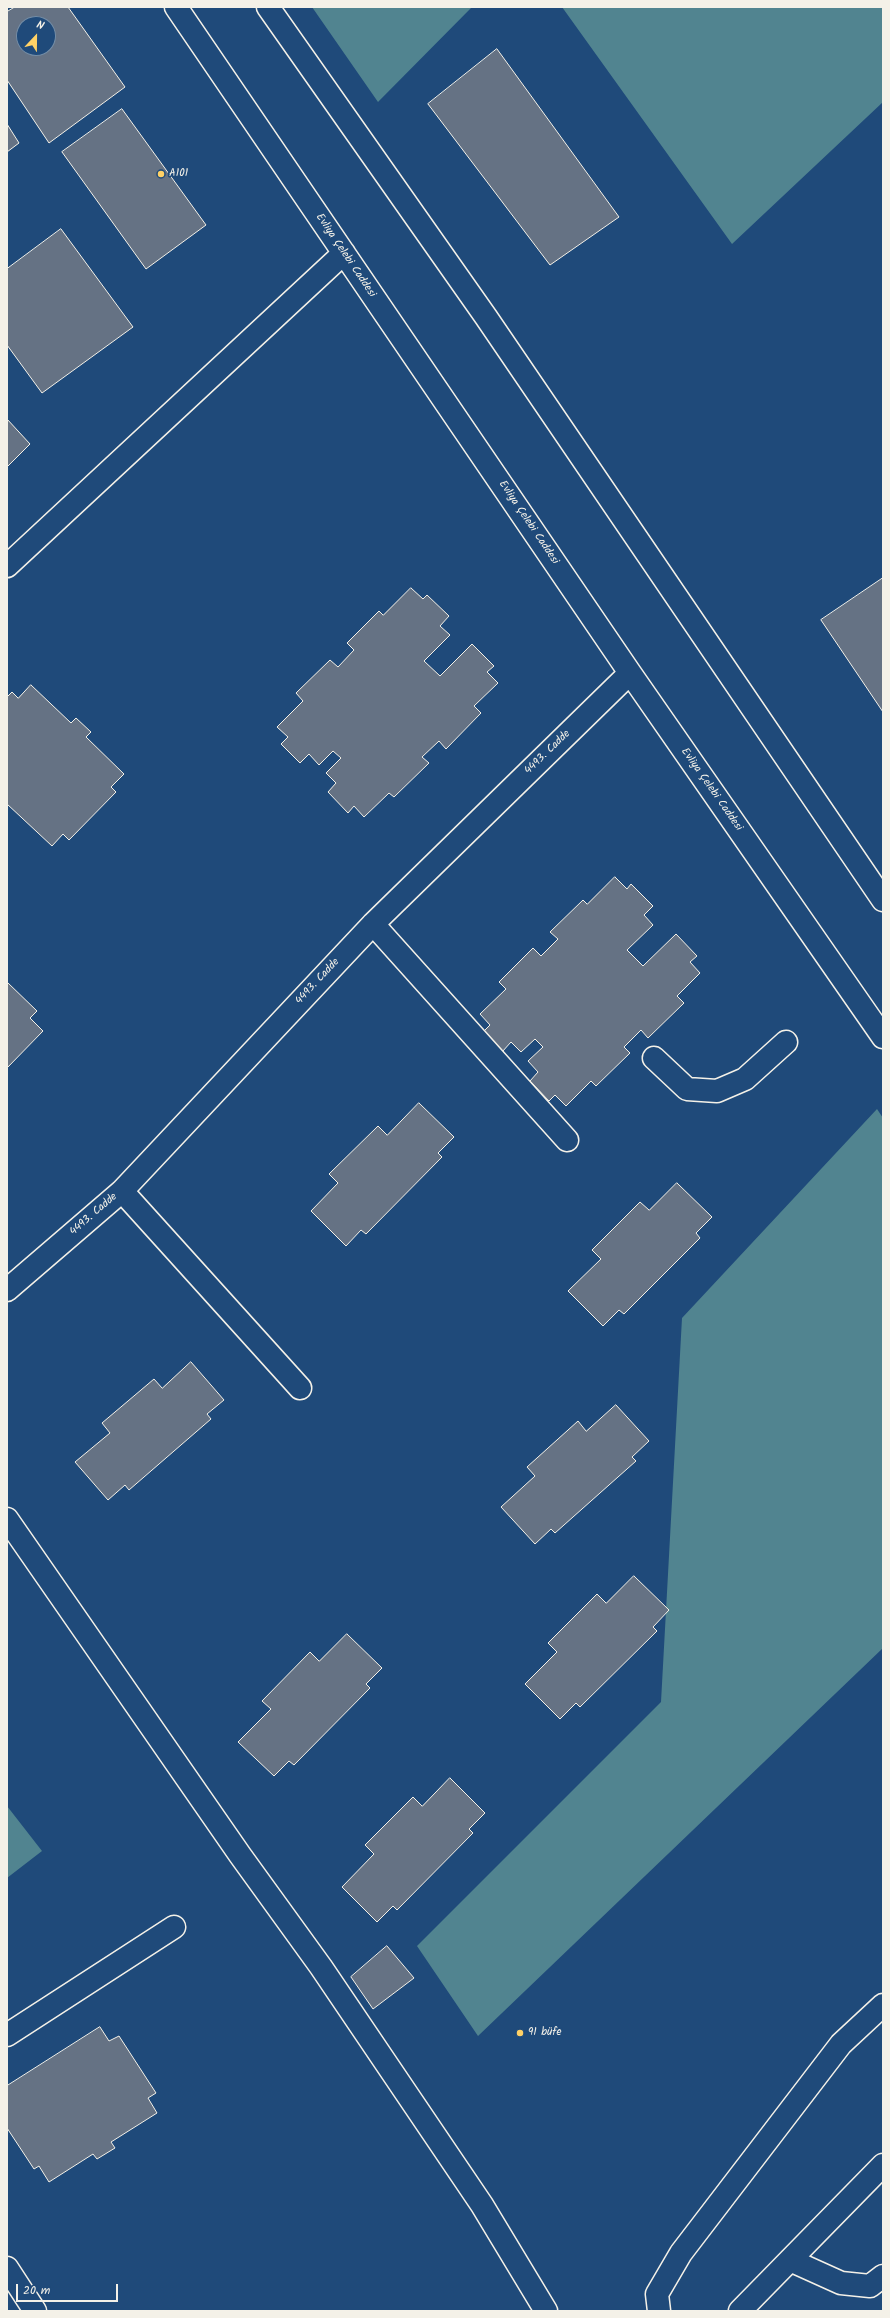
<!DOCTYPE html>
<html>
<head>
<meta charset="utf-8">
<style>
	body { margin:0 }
	#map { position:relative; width:890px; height:2318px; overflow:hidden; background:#1f4a7a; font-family:Kalam,sans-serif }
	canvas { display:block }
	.frame { position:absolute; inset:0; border:8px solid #f4f1e8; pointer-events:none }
	.north { position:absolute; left:16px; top:16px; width:40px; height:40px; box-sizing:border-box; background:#1f4a7a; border:1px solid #748da6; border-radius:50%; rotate:22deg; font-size:11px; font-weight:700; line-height:16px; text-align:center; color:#f4f1e8 }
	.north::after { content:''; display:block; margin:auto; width:14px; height:18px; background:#ffd166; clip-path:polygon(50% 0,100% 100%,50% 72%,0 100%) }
	.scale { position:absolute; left:16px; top:2284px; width:102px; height:18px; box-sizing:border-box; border:2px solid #f4f1e8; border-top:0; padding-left:5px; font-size:12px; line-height:14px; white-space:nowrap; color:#f4f1e8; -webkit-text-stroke:3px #1f4a7a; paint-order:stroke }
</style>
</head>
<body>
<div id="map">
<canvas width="890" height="2318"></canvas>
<div class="frame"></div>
<div class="north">N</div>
<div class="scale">20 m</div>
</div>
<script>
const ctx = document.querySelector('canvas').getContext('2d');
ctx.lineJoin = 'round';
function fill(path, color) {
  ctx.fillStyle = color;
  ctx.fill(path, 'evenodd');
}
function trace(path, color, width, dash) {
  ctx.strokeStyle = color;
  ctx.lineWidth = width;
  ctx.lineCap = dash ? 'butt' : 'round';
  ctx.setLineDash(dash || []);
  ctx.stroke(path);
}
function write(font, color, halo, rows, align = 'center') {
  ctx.font = font + ' Kalam,sans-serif';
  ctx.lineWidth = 3.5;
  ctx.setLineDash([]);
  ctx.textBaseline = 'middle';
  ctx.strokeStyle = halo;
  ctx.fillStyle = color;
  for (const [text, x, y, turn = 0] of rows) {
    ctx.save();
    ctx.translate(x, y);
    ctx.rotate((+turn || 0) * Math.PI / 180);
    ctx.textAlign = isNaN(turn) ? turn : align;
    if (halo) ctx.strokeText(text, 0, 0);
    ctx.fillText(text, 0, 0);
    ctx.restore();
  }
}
fill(new Path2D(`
	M312,7H472L378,102Z
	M562,7H883V102L732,244Z
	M877,1109L883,1118V1648L478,2036L417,1946L661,1702L682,1318Z
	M7,1806L42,1851L7,1878Z`), '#518490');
const building = new Path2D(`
	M15,7H68L125,87L49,143L7,80V12ZM24,24H48V48H24Z
	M497,49L619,217L550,265L428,104Z
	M122,109L206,225L146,269L62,152Z
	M7,124L19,143L7,152Z
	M61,229L133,327L42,393L7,345V269Z
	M7,419L30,444L7,467Z
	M883,578V712L821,620Z
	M411,588L423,599L427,595L449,616L440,626L450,635L424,661L440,676L472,644L494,666L487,672L498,683L474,706L481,713L446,749L439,741L422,757L429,763L394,797L389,793L364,817L354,806L348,813L328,792L336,783L326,773L341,758L333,751L319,765L309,754L300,763L281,744L288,737L277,727L303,701L296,693L330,660L338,667L354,650L347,643L379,611L383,615Z
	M31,685L71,723L76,718L91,732L86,737L124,774L111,787L116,792L69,840L63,834L52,846L7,804V697L12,692L18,698Z
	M615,877L627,889L631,884L653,906L644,915L653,925L627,950L643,966L676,934L697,956L690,962L700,973L677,996L684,1003L648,1038L641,1030L624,1047L630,1053L596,1086L591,1081L566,1106L555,1095L549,1101L530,1081L538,1072L528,1061L543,1047L535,1039L521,1052L511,1042L502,1052L483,1032L490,1025L480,1014L506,989L499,982L533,948L541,956L558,939L550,932L583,900L587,904Z
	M7,982L37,1011L30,1018L43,1031L7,1068Z
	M419,1103L454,1137L438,1153L442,1157L366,1234L361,1230L346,1246L311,1211L338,1183L329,1174L378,1126L387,1135Z
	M677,1183L712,1217L696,1233L700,1238L624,1314L619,1310L603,1326L568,1291L601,1259L592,1250L640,1202L649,1210Z
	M191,1362L224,1400L207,1414L211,1419L129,1490L125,1485L108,1500L75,1462L110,1433L102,1423L154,1379L162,1388Z
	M616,1405L649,1441L632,1457L636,1461L555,1533L551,1529L535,1544L501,1507L535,1476L527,1467L578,1421L586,1431Z
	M634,1576L669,1610L653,1627L657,1631L580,1707L576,1703L560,1719L525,1684L557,1652L548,1643L597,1594L606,1603Z
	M347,1634L382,1668L366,1684L370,1688L294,1765L289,1761L274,1776L238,1742L271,1709L262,1701L310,1652L319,1661Z
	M450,1778L485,1813L469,1829L473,1833L397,1910L393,1906L377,1922L342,1887L374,1854L365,1845L413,1797L422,1806Z
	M387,1946L414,1978L373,2009L351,1977Z
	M100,2027L109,2041L119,2036L156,2093L148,2098L157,2113L111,2142L115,2148L97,2159L93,2154L49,2182L39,2166L34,2169L7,2128V2086Z`);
fill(building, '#657284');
trace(building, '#f4f1e8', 1);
const minor = new Path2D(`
	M176,7L630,673L883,1037
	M268,7L486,317L883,900
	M7,566L344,253
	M373,924L567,1140
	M654,1058L687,1089L717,1091L745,1079L786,1042
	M122,1191L300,1388
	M7,1290L122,1191L373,924L630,673
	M7,1519L240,1855L321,1967L482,2205L546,2311
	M7,2035L174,1927
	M790,2260L841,2283L870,2286L883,2276
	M7,2268L35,2311
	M659,2311L657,2294L681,2253L841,2044L883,2005
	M740,2311L883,2165`);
trace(minor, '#f4f1e8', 25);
trace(minor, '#1f4a7a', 22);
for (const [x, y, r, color] of [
	[161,174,4,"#ffd166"],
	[520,2033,4,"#ffd166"]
]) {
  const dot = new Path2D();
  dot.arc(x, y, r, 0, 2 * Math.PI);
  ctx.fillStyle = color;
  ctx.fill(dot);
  trace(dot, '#1f4a7a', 1.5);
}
write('11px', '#f4f1e8', '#1f4a7a', [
	["A101",169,174],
	["91 büfe",528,2033]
], 'left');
write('11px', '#f4f1e8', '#1f4a7a', [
	["Evliya Çelebi Caddesi",345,256,56],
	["Evliya Çelebi Caddesi",528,523,56],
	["4493. Cadde",548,753,-44],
	["Evliya Çelebi Caddesi",711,790,55],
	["4493. Cadde",318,982,-47],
	["4493. Cadde",94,1215,-41]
]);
</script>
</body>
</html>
